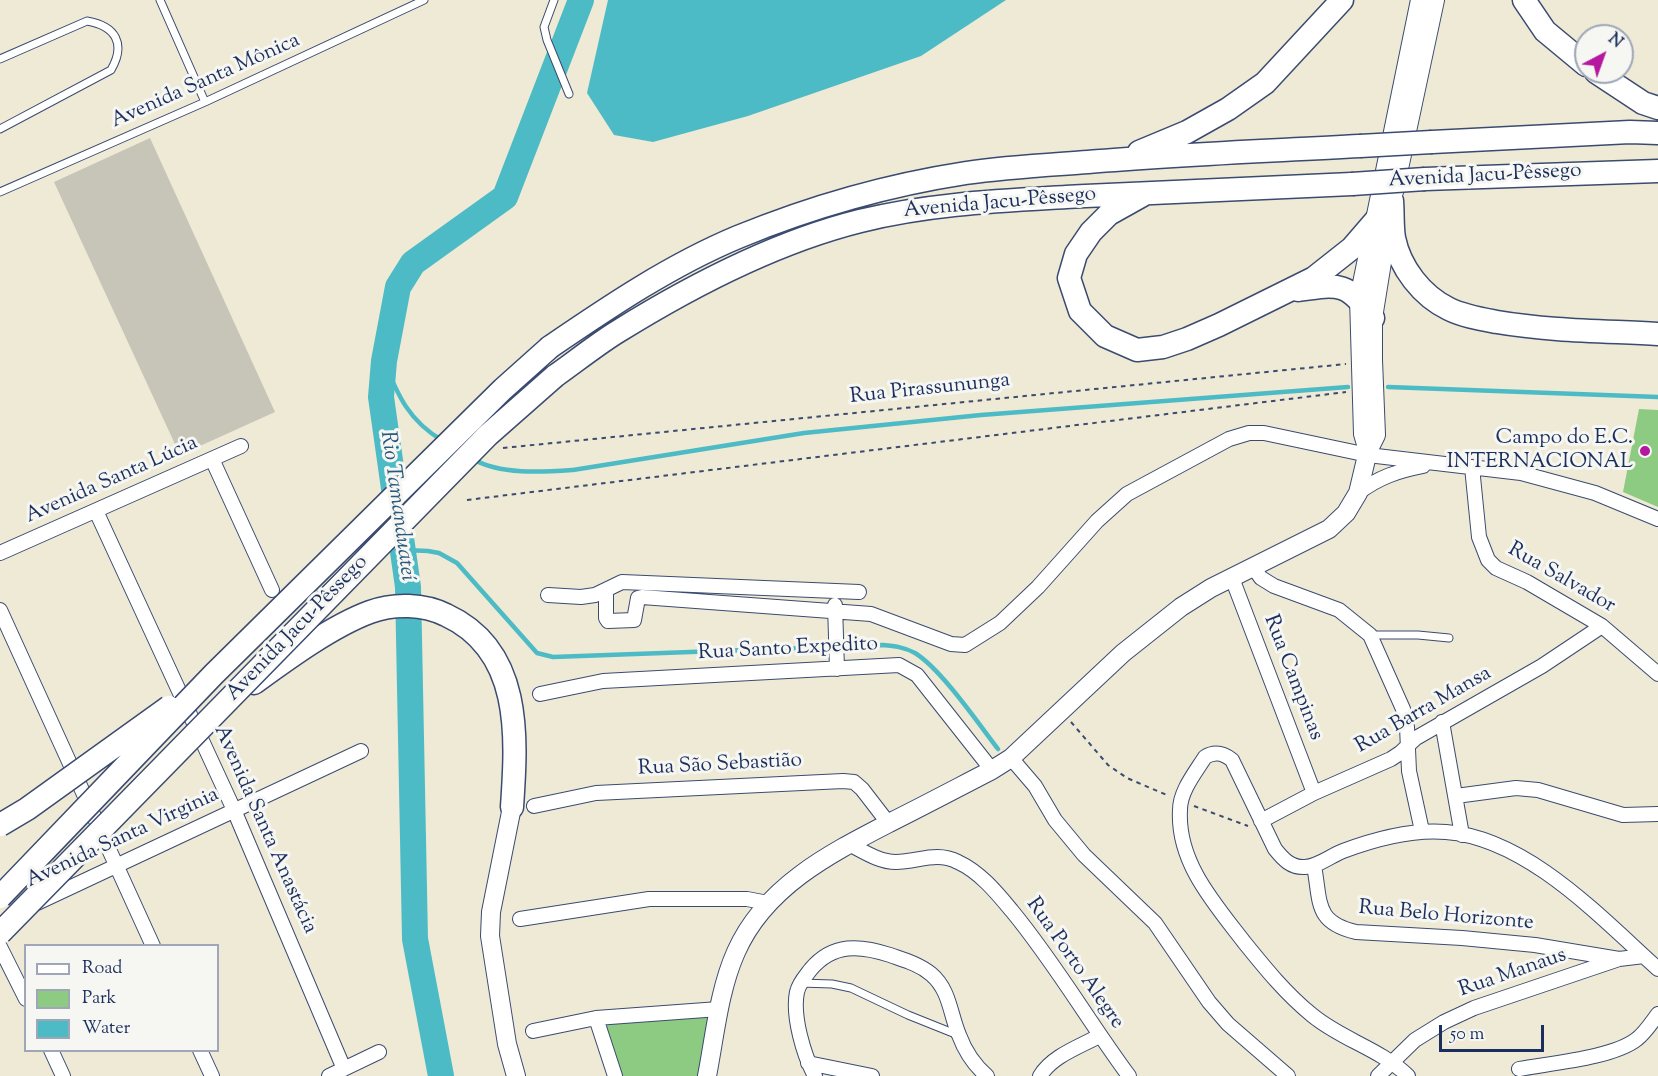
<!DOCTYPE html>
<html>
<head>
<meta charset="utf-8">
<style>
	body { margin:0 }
	#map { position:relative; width:1658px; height:1076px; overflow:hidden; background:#eeead5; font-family:"Sorts Mill Goudy",serif }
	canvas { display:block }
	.legend { position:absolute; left:24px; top:944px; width:195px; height:108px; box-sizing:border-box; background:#f6f6f2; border:2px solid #9ea6b7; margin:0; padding:8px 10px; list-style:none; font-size:18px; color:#1b2f5e }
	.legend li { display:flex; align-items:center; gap:12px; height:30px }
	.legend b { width:30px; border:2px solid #9ea6b7 }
	.north { position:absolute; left:1574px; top:24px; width:60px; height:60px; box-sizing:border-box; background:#f6f6f2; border:2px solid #9ea6b7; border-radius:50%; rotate:41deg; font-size:16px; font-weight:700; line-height:24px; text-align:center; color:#1b2f5e }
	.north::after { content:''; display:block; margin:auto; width:21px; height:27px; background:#b5179e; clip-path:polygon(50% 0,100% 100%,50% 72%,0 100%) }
	.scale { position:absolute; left:1439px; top:1025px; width:105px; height:27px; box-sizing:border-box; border:3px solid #1b2f5e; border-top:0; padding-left:8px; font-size:18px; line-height:21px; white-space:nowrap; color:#1b2f5e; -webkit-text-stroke:4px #f6f6f2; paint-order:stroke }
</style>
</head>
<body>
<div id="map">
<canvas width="1658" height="1076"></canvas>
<ul class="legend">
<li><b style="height:8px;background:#fff"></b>Road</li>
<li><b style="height:16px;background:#8dcb82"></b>Park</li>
<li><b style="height:16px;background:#4dbbc5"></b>Water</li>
</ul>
<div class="north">N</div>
<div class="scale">50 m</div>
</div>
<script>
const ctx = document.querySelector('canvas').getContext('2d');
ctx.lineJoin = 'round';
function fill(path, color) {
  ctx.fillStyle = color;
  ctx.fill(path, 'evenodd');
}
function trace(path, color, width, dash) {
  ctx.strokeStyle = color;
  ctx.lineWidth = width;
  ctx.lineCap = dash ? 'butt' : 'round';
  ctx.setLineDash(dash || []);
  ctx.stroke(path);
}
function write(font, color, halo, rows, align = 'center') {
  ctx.font = font + ' "Sorts Mill Goudy",serif';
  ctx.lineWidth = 6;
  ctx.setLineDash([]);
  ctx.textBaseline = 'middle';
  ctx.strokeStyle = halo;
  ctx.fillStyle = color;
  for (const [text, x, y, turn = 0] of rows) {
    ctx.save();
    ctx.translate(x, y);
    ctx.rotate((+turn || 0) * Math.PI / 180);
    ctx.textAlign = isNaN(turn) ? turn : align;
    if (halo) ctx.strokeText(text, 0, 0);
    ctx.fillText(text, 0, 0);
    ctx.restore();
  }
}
fill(new Path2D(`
	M150,138L275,412L180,455L54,182Z`), '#c6c5b8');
fill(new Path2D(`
	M1639,409L1658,410V507L1623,492Z
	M710,1016L699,1076H622L605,1023Z`), '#8dcb82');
fill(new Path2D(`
	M608,0H1006L921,56L748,116L653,142L614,135L587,93Z`), '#4dbbc5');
trace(new Path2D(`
	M384,361C398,396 409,421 443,441
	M1388,387L1658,397
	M473,459C500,475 543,472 573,470L804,433L981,415L1348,387
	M404,550L428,551L439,553L457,563L537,653L553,657L883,645C894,646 904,647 915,653C941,669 978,723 998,749`), '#4dbbc5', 4.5);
trace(new Path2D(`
	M441,1076L415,939L408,587L381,397L384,361L398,287L413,263L505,197L581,0`), '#4dbbc5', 26);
const service = new Path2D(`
	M160,0L205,102
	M554,0L544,27L547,40L569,94
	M0,59L87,21C116,26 126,44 111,70L0,129
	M0,192L205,102L424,0
	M1370,635H1418L1449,638
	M800,983L832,984L851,988L908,1015L958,1035`);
const minor = new Path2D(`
	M212,459L272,590
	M1472,467L1479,537L1488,560L1496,568L1527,582L1602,626L1658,674
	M1358,493C1379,477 1398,471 1423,466
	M96,511L234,810L344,1069
	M0,553L241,446
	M1253,567L1261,578L1274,586L1339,610L1370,635L1403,709L1407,727L1409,771L1422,831
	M1232,578L1314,793
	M606,591V618L608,621L634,620L638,598L642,597L871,614L951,644L965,645L1000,623L1038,587L1097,521L1127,494L1229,439L1249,433H1264L1368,455L1521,473L1595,493L1658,519
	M548,595L581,597L595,595L622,582L859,592
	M835,605L837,669
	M0,610L153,946
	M540,694L603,681L899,665L917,675L992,770
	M1442,722L1462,835
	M1011,758L1035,786L1055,820L1084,855L1155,923L1209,1002L1228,1024L1288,1076
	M1456,796L1516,788L1538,790L1623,815L1658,814
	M534,806L596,793L843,781L854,782L862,789L889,824
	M1261,821L1314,793L1391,759L1400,753L1416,738L1542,666L1602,626
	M849,844C863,851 879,862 896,862C918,862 936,851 958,862C980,872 997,893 1012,911C1055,963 1089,1022 1129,1076
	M1314,866C1321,902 1314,922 1356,932L1462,938L1535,945L1619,959
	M37,903L361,751
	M520,919L649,899H747L768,903
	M0,947L26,999
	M596,1018L615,1076
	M533,1031L596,1018L719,1009
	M51,1050L63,1076
	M200,1050L212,1076
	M808,1063L872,1076
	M1519,1069C1551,1063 1613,1058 1637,1039C1645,1033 1652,1022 1658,1014
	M329,1076L379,1052
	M815,1076C804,1056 792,1016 797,992C799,983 805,977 811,969C833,943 860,945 890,955C904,960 919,964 931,974C950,990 950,1014 959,1035C965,1051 974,1065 987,1076
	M1040,1076C1052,1056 1079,1047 1099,1036
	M1378,1076L1415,1040L1444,1022L1474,1008L1619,959L1644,956
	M1408,1076C1379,1048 1342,1040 1312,1015C1286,994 1265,968 1244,942C1214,903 1177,862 1180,810C1180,791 1195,773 1205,757C1215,751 1223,753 1232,760L1275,849C1283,859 1291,868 1305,867C1319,866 1330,856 1343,851C1375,839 1411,829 1446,832C1527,838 1600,917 1658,969`);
const secondary = new Path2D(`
	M1394,192L1435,0
	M1368,451L1363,434L1359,298L1420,0
	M512,807L491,912L490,936L507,1044L516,1076
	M707,1076C715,1035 719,990 736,952C765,886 831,853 891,822C925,805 959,787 992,770L1011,758L1123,653L1181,607L1211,588L1329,529L1346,513L1358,493L1368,451L1376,435L1373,360V318L1388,225`);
const trunk = new Path2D(`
	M1524,0L1545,31L1586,65
	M1596,72L1643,103L1658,108
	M1432,142L1630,132L1658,133
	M1139,152L1187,132L1228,109L1265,83L1342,0
	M1425,179L1658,171
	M1143,195L1109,214L1091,232L1076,254L1069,278L1080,311L1105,336L1137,350L1163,347L1187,339L1219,325L1314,278L1352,248L1377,219
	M1392,201C1393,213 1392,226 1394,238C1400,268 1422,296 1449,309C1463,316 1481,319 1497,322C1550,331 1605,331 1658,334
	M1298,290C1339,284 1348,282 1373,318
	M550,347C610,306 671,265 738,237C811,207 888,185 966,173C1006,167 1047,165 1088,162C1178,154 1269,151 1360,146
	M555,376C575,362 596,345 617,332C691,286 776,242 860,221C928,204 997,201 1066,197C1161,192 1256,188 1352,184
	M254,683C287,659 332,626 370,612C394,603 424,604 446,615C522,650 517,735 512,807`);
trace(service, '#3b4b70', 9);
trace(minor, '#3b4b70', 16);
trace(secondary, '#3b4b70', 20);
trace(trunk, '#3b4b70', 25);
trace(new Path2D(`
	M503,448L1346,364
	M467,500L1346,392
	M1071,722L1108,765L1127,778L1169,796
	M1194,806L1248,826`), '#3b4b70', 2, [4.5, 4.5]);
trace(service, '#fff', 7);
trace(minor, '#fff', 14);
trace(secondary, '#fff', 18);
trace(trunk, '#fff', 22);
const trunkBridge = new Path2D(`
	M1360,146L1432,142
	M1352,184L1425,179
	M0,825L27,809L169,707
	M0,897L214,674L503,389L550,347
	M0,933L488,435L555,376`);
trace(trunkBridge, '#3b4b70', 25, []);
trace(trunkBridge, '#fff', 22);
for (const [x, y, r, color] of [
	[1645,451,6,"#b5179e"]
]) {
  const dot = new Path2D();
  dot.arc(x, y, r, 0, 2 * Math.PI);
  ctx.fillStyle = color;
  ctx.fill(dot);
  trace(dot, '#f6f6f2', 2);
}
write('21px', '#1b2f5e', '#f6f6f2', [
	["Avenida Santa Mônica",206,82,-24],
	["Avenida Jacu-Pêssego",1485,177,-3],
	["Avenida Jacu-Pêssego",1000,204,-5],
	["Rua Pirassununga",930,390,-6],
	["Avenida Santa Lúcia",112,481,-24],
	["Rua Salvador",1561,579,30],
	["Avenida Jacu-Pêssego",298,629,-46],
	["Rua Santo Expedito",788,650,-3],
	["Rua Campinas",1292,678,69],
	["Rua Barra Mansa",1424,711,-30],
	["Rua São Sebastião",720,766,-3],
	["Avenida Santa Anastácia",264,830,66],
	["Avenida Santa Virginia",123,839,-25],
	["Rua Belo Horizonte",1446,917,5],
	["Rua Porto Alegre",1074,964,55],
	["Rua Manaus",1513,974,-19]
]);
write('21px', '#1b2f5e', '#f6f6f2', [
	["Campo do E.C.",1633,439],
	["INTERNACIONAL",1633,463]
], 'right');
write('italic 22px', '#2a597d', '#f6f6f2', [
	["Rio Tamanduateí",396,506,82]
]);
</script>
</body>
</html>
